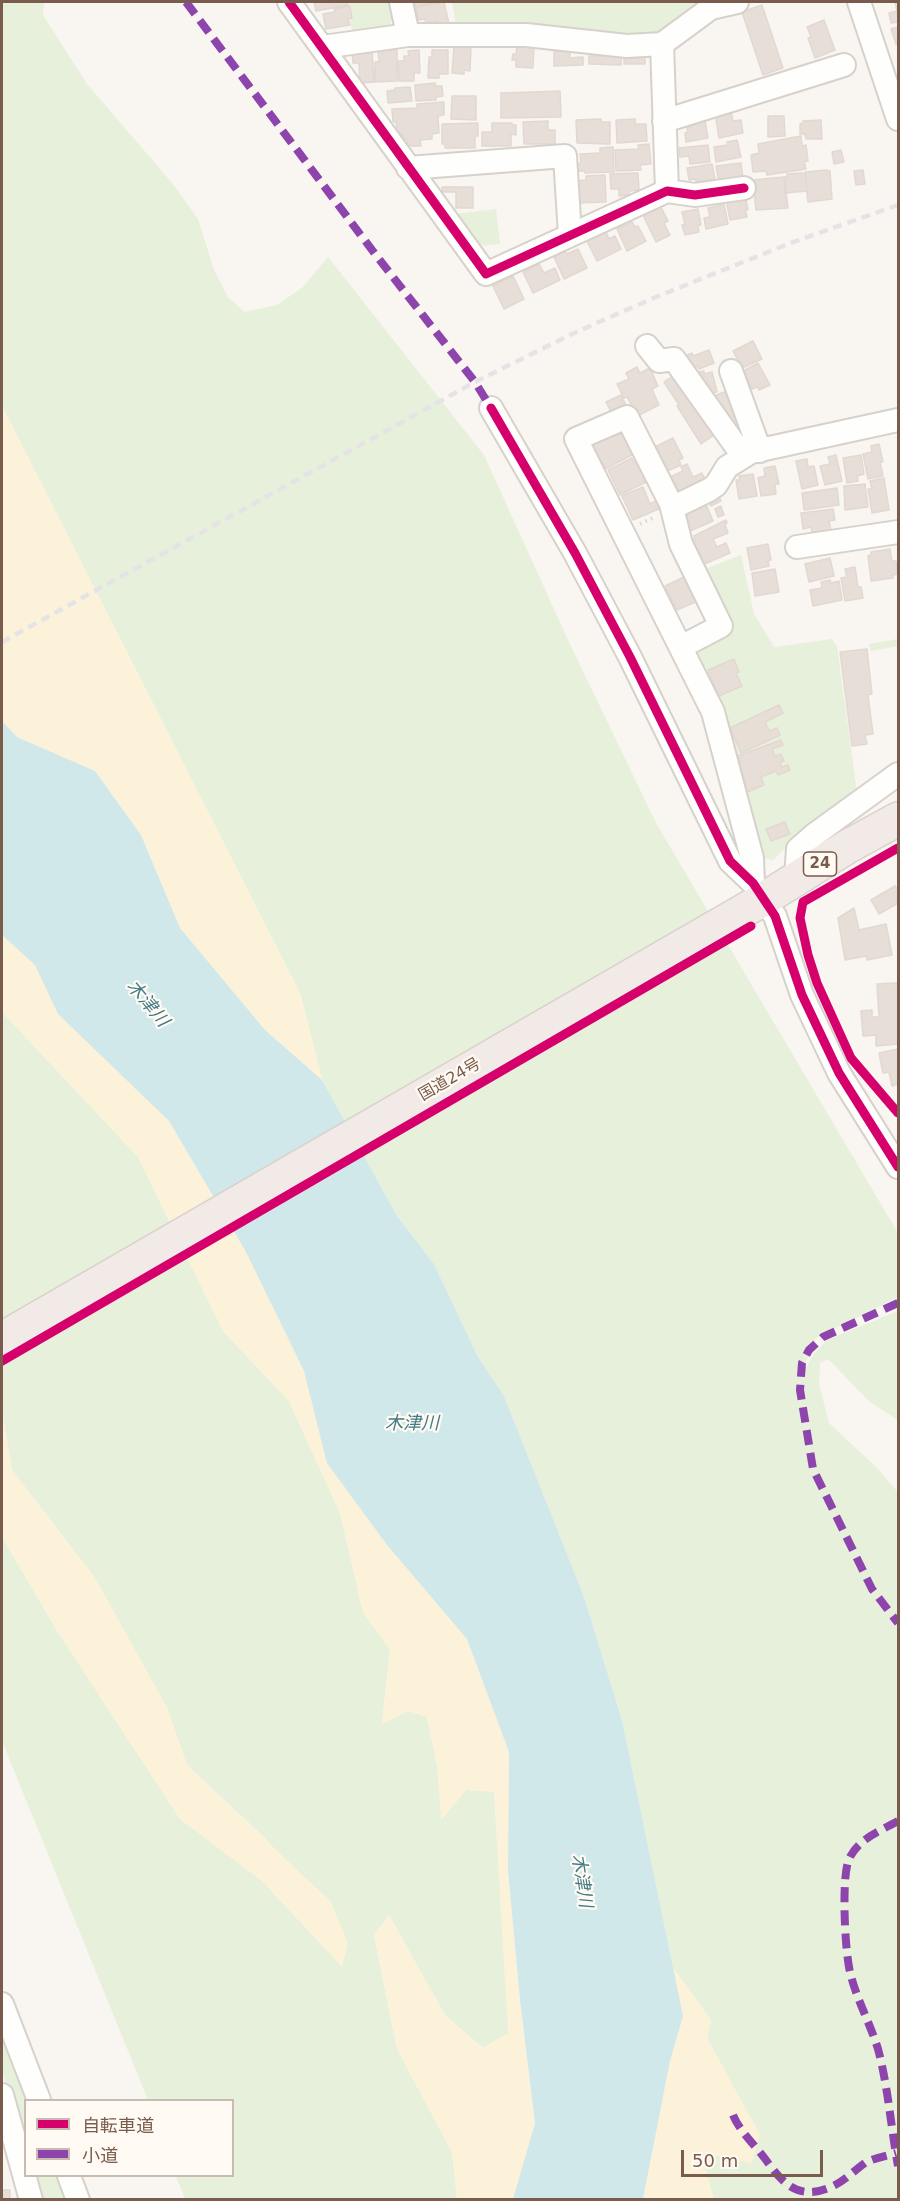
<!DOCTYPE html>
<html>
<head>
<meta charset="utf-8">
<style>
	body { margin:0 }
	#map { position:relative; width:900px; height:2201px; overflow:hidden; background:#f9f5f0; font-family:"DejaVu Sans","Noto Sans JP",sans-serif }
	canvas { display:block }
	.frame { position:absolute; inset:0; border:3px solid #7a5c4d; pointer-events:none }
	.legend { position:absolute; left:24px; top:2099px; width:210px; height:78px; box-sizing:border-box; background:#fffaf3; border:2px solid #cabbb1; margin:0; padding:8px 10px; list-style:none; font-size:18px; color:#7a5c4d }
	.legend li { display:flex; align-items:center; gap:12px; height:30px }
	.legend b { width:30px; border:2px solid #cabbb1 }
	.scale { position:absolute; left:681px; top:2150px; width:142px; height:27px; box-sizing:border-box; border:3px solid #7a5c4d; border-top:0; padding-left:8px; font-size:18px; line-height:21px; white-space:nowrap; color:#7a5c4d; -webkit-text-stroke:4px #fffaf3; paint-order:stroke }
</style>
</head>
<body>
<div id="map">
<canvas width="900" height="2201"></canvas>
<div class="frame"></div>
<ul class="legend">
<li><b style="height:8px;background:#d6006c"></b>自転車道</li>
<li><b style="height:8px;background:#8e44ad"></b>小道</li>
</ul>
<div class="scale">50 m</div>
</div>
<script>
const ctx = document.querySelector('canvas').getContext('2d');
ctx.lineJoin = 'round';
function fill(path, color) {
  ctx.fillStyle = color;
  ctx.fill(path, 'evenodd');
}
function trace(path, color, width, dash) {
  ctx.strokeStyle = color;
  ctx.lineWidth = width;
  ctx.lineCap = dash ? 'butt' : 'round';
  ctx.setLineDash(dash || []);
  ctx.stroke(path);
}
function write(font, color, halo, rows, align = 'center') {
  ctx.font = font + ' "DejaVu Sans","Noto Sans JP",sans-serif';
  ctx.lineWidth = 4.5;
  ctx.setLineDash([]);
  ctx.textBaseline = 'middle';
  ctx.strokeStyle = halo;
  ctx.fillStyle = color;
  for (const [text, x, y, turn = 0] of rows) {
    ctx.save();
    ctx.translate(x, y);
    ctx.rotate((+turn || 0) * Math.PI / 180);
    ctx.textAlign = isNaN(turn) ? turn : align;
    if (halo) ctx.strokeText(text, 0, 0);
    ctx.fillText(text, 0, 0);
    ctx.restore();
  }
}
fill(new Path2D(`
	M2,2H44L43,15L87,84L173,184L198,219L214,270L228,297L244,312L277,305L303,287L328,257L484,455L568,640L656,823L898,1233V1297L816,1338L805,1364L806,1368L813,1355L827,1340L898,1311V1420L870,1402L828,1359L820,1363L819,1384L829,1423L877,1468L898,1492V2199H714L700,2153L728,2077L707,2038L711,2020L673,1968L622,1720L583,1594L504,1396L478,1357L434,1264L397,1216L322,1080L300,993L2,406Z
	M347,2H391C397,37 379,31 352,30Z
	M452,2H703L660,35L649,37L456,24Z
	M496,209L500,244L478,246L454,214Z
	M741,555L754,614L774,647L832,639L837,646L857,792L804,830L773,860L760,857L693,648L728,628L700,571ZM734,659L739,671L736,673L742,686L719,696L708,670ZM779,705L783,714L765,722L769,731L777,728L780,735L741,753L730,728ZM781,740L783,745L772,749L775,756L781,754L784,761L780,762L782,767L788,765L790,770L778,775L776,771L761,777L763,785L745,792L742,785L746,783L739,764L741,763L739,756Z
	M898,639V646L871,651L869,644Z
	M2,1012L138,1157L223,1331L289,1401L340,1513L363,1612L390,1650L382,1723L408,1711L427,1717L437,1765L442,1819L466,1790L494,1791L509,2033L483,2048L445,2015L389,1915L374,1935L397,2049L452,2152L457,2199H185L176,2176H232V2100H148L2,1741V1537L56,1629L180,1819L261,1880L342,1966L266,1839L187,1765L167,1708L95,1578L12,1470L2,1411Z
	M2,2020L33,2100H26L25,2151L2,2070Z
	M33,2176H62L71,2199H40Z`), '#e7f0db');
fill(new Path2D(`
	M2,406L300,993L322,1080L265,1030L180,928L141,835L95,771L17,737L2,721Z
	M2,935L36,964L58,1014L169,1121L246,1252L304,1371L328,1463L387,1545L467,1639L509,1752L508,1870L520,2000L535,2123L513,2199H457L452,2152L397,2049L374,1935L389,1915L445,2015L482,2048L508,2033L494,1792L466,1790L441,1820L437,1765L427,1717L408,1711L382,1724L390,1650L363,1612L340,1513L289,1401L223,1331L138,1157L2,1012Z
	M2,1411L12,1470L95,1578L167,1708L187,1765L331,1902L348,1943L342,1967L261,1880L180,1819L56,1629L2,1537Z
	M673,1968L711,2020L707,2038L760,2134L752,2163L701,2153L714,2199L643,2200L670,2061L683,2016Z`), '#fbf2d9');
fill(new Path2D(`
	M2,721L17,737L95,771L141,835L180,928L265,1030L322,1080L397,1216L434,1264L478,1357L504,1396L583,1594L622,1720L683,2016L670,2061L643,2199H513L535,2123L520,2000L508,1870L509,1752L467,1639L387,1545L327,1463L304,1371L246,1252L169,1121L58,1014L35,965L2,935Z`), '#d0e8ea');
fill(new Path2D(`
	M362,1147L366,1154L231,1232L227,1226Z`), '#f9f5f0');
const building = new Path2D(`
	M314,2H347L348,5L316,11Z
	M414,2H434L416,7Z
	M444,2L449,24L438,26L437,21L426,23L425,19L418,20L416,7Z
	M895,2H898V22L891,23L889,13L897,11Z
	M762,5L783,68L763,75L742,12Z
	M350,6L352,18L348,19L350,25L326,29L323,14L335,12L334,9Z
	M824,20L835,50L815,58L808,38L811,37L807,27Z
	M898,27V44H896L891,29Z
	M454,46L471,47L470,71L464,70V74L452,73Z
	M517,46L534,47L533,68L516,67V60H512L513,54H516Z
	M389,48H397V81L375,82V62H379L378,52H389Z
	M372,49L374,82L360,83L359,63H353L352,52Z
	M419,50L420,73H414V81H399L398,61H404V56H409L408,51Z
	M432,50H448V74H439V78H428L429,57H432Z
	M554,51H570V58L583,57V65L554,66Z
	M589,56H621V65L589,64Z
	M624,57H645V64H624Z
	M435,83L436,86H442L443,96L436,97V100L416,101L415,85Z
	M410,87L412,101L388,103L387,91L395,90V88Z
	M560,91L561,117L501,118V93Z
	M452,96H476V120L451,119Z
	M444,102V115L438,116L439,133L432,134V139L420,140L421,146H407V139H402V134H397L396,122H393L392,109L417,108V104Z
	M731,111L733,121L741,120L743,133L719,138L715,114Z
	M768,116H784L785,136L768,137Z
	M601,119V122H610V144L577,143L576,120Z
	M635,119V124H646L647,141L617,143L616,120Z
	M821,120L822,139H806L805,134H800V124L803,123V121Z
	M548,121V130H555V144H524L523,122Z
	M705,121L708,138L686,142L685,133L688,132L687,127H691L690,123Z
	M478,123V136H475V148H445V144H442V124Z
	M492,123H512V125H516V135L511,134V146H482V132H492Z
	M801,136L802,146L806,145L808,161L804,162L806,169L767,175L766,171L753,172L751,155L759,153L758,144Z
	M737,140L741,157L716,162L714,147L728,145L727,142Z
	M649,144L651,164L640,165L641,170L616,171L615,150L639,149L638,145Z
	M708,145L710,162L690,164L689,156L680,157L679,148Z
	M613,147L614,172L585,173V171H576V164L581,163L580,154L600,153V148Z
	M841,150L844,162L834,164L832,152Z
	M741,163L743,178L719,182L716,166Z
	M712,164L715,179L696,182V179L689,180L687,168Z
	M826,170L830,171L832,199L808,202L805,172Z
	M863,170L865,184L856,185L854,171Z
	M638,173L639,190L629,191V195L619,196V189H611L610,174Z
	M801,173L805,174L807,191L785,193L784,177H787V174Z
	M605,175L606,202L577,203L576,181L586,180V176Z
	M784,177L788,208L756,210L753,180Z
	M442,187H473V208H456V192H442Z
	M745,195L748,210H745L747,217L730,220L726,199Z
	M724,204L728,224L706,229L704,218L710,217L708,208Z
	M661,207L668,221L664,223L670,235L656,242L643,215Z
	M698,209L701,225L698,226L699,232L685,235L682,225L685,224L682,212Z
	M632,222L635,227L638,226L646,241L627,251L617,229Z
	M606,232L609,239L615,236L621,249L597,261L587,241Z
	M578,249L587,268L564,279L554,257L565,251L567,254Z
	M539,264L544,273L555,268L560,280L533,293L523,272Z
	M513,276L524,299L504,309L493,286Z
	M753,341L762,359L742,368L733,351Z
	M709,350L714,363L699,369L697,366L689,370L683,357L692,353L693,356Z
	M758,363L770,385L759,390L758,387L752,389L743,371Z
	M637,367L640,373L650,368L658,386L652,389L659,405L637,416L627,397L624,398L617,384L629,379L626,373Z
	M704,371V374L712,372L717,392L705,394L692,373Z
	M677,373L717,433L701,444L677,406L679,405L664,382Z
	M727,391L735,409L733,410L737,425L730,428L714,396Z
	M621,395L628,409L613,416L606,402Z
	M621,429L634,454L605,469L592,444Z
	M673,438L683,458L679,460L681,465L665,472L653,448Z
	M879,444L883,462H880L883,476L868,479L863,454L872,452L871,446Z
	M836,455L842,481L825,485L820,466L830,464L828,457Z
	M861,455L864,474L857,476L858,481L847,483L843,458Z
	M632,458L634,463L638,460L648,481L620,495L608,470Z
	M807,459L808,467L814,466L818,485L802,489L796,461Z
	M687,464L693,477L702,473L706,482L677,497L668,478L683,471L681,467Z
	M775,466L779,484H775L776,494L761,496L758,478L765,476L764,468Z
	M753,474L757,496L739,499L736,480H740L739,476Z
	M884,478L889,510L872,513L868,489H872L870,481Z
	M865,484L868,507L845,510L844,486Z
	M643,487L650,504L658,500L661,508L633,520L622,496Z
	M837,488L839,505L804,510L802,493Z
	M718,494L721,501L711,506L708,499Z
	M705,502L713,521L690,531L682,512Z
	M721,506L724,515L718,517L715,509Z
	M833,509L835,520L829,521L831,530L812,533L811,527L803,529L801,513Z
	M726,520L727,523L725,524L728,533L713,539L717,547L726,543L730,553L702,565L691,540L695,539L694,536Z
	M768,544L771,560L768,561L769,566L751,570L747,548Z
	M890,549L892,561H896L898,574L893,575V578L871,581L868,556L871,555V552Z
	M830,558L834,576L809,582L805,564Z
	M855,567L858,587H861L863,598L845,601L841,578L847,577L845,569Z
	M775,569L779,592L755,596L752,573Z
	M686,576L700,600L677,610L665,586Z
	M830,580L831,583L839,581L842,600L813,606L810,590L822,588L821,582Z
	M867,649L872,694L868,695L873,734L865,735L867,744L852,746L840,652Z
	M734,659L739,672L736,673L742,686L719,696L708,670Z
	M779,705L783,713L765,722L769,731L777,728L780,735L741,753L730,728Z
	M781,740L783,745L772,749L775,756L781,754L784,761L780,762L782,767L788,765L790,770L778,775L776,771L761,777L764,785L745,793L742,784L746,783L739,764L741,763L738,756Z
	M785,822L790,834L771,841L766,829Z
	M895,886L896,888L898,887V903L879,914L871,900Z
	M854,908L859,930L886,924L892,955L867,960L866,956L845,960L838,918Z
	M898,983V1044L876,1046V1035L863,1036L861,1011L872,1010V1017H879L877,984Z
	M898,1049V1087V1084L892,1086L889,1072L883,1073L879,1053Z
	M2,2190H10V2200H2Z`);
fill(building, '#e6ded7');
trace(building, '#e2d8d2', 1.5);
const minor = new Path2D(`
	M289,2L486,274L667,191L695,195L744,188
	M401,2L408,35
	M859,2L898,119
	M662,44L667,191
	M323,47L408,35H526L627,46L662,44L711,8L737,2
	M664,121L844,65
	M408,168L565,156L570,235
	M647,346L659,361L674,359L743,456
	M731,371L760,451
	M491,408L575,553L630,657L730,861L753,883L775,916L802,995L839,1073L898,1167
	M672,508L709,490L716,485L727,467L751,452L898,420
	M797,547L898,532
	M681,647L721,626L681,544L671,504L627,417L576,439L713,712L752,858L753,883
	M796,878L798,849L814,835L898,774
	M2,2004L39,2100
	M2,2095L31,2200
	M69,2176L78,2200`);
const highway = new Path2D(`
	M2,1339L764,899L847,847L898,819`);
trace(minor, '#d7d1cb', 26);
trace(highway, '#dad1cc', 36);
trace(new Path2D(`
	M640,524L655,517`), '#dcd5d0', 4, [1.5, 4.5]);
trace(minor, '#fefefd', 22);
trace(highway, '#f2eae7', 33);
trace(new Path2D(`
	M2,642L475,382L574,333L656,297L788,244L898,205`), '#e6e3e7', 4.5, [9, 6]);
trace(new Path2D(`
	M186,2L375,254L475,382L491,408
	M898,1303L823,1337L809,1350L802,1363L800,1390L813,1469L872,1589L898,1623
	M898,1821C880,1831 858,1839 849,1859C841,1878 845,1951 850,1972C856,1998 870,2023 878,2049C888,2086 891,2128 898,2166
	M733,2115C740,2132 755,2145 766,2160C783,2184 799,2201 831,2187C843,2182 854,2171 865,2163C874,2158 886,2156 896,2153`), '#8e44ad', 8, [15, 8]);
trace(new Path2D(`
	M289,2L486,274L667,191L695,195L744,188
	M491,408L575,553L630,657L730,861L753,883L775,916L802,995L839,1073L898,1167
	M898,848L803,902L800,918L808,955L817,983L851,1058L898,1113
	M2,1361L751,926`), '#d6006c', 9);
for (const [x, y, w] of [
	[820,864,33]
]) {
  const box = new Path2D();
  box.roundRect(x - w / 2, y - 12, w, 24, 4.5);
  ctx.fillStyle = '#fffaf3';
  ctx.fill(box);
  trace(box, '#7a5c4d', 1.5);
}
write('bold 15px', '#7a5c4d', null, [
	["24",820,864]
]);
write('16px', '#7a5c4d', '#fffaf3', [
	["国道24号",450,1080,-30]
]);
write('italic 18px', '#437c86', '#fffaf3', [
	["木津川",147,1004,50],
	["木津川",412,1424],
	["木津川",581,1881,81]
]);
</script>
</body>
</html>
